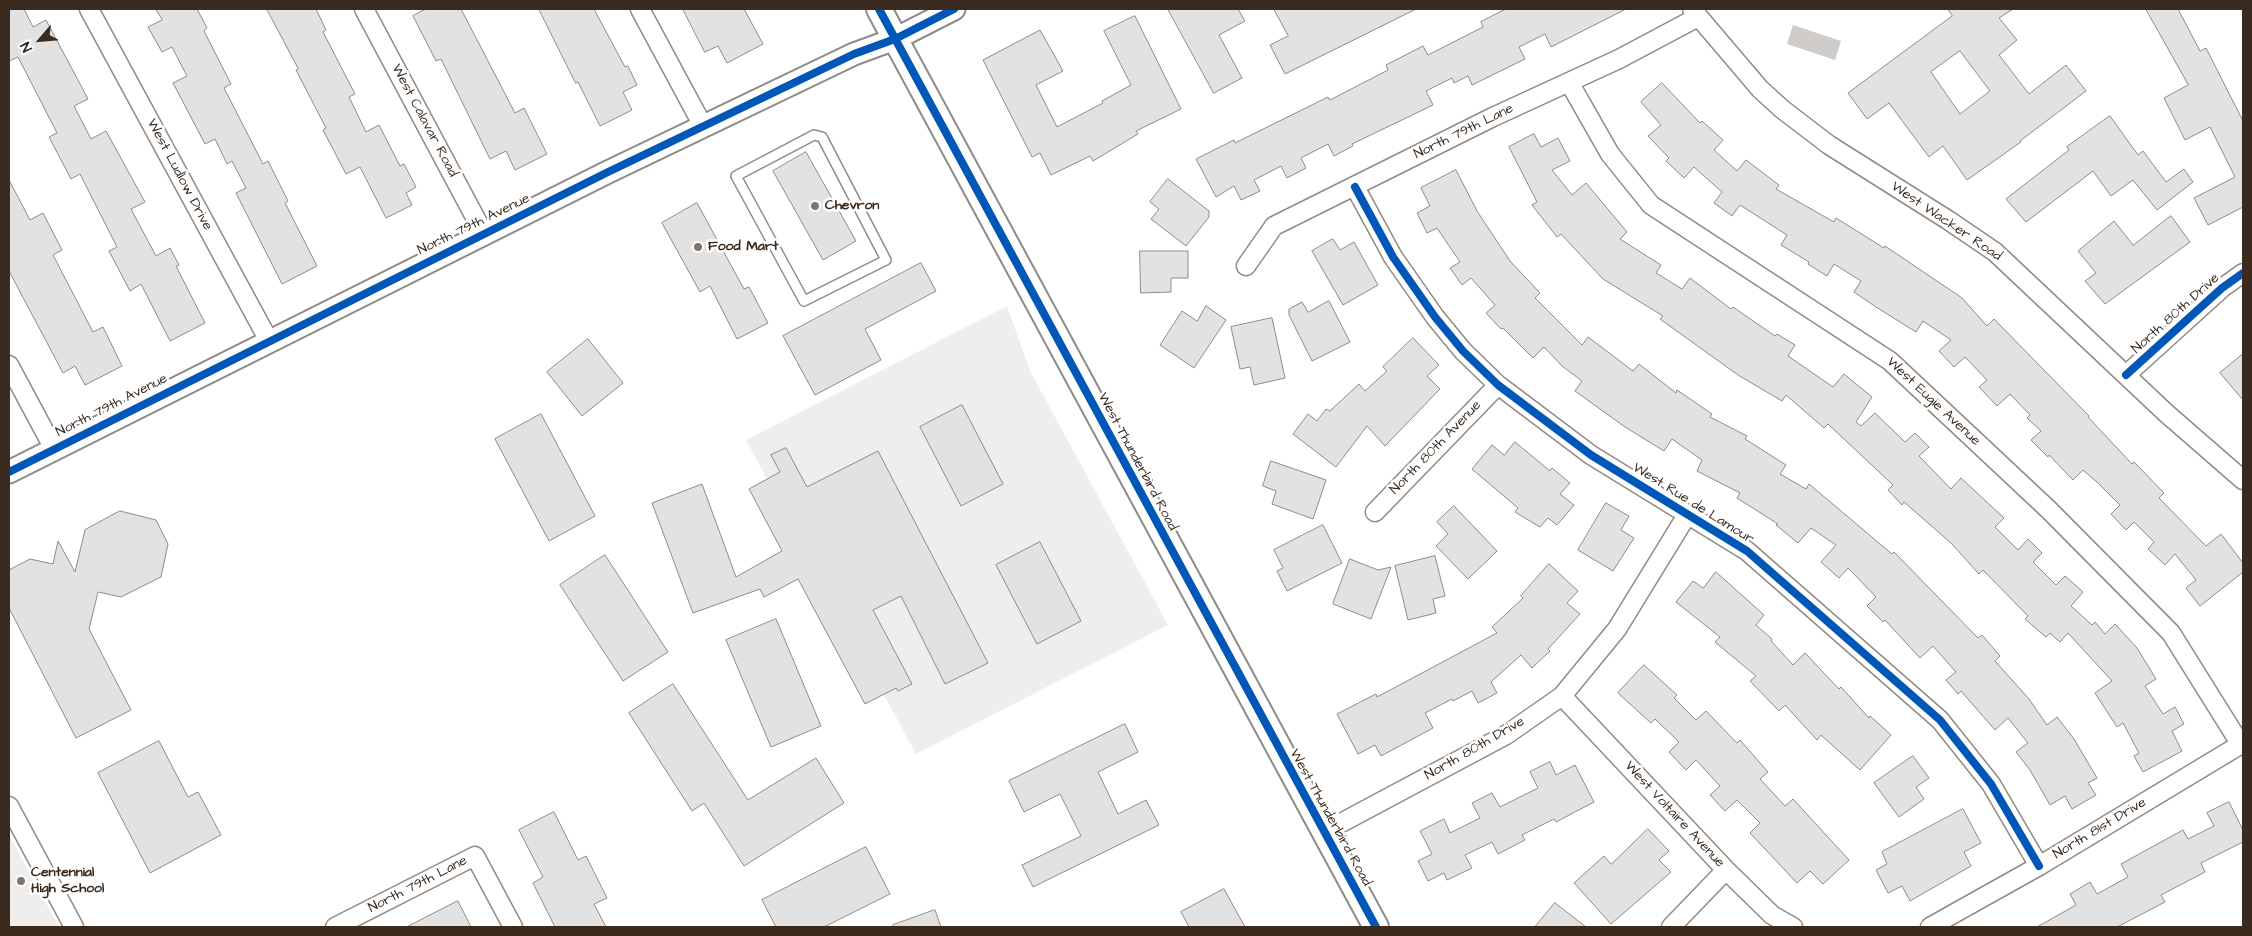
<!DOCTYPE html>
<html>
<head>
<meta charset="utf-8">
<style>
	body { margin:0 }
	#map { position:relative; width:2252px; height:936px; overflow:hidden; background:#fff; font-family:"Architects Daughter",sans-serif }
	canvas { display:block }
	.frame { position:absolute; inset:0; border:10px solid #3b2a1e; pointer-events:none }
	.north { position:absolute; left:15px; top:15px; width:50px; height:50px; -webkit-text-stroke:4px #fff; paint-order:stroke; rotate:243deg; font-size:14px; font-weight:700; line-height:20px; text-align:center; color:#3b2a1e }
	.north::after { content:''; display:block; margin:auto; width:18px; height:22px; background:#3b2a1e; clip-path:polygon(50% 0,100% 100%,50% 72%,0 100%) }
</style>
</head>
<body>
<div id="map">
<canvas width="2252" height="936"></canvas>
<div class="frame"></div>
<div class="north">N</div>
</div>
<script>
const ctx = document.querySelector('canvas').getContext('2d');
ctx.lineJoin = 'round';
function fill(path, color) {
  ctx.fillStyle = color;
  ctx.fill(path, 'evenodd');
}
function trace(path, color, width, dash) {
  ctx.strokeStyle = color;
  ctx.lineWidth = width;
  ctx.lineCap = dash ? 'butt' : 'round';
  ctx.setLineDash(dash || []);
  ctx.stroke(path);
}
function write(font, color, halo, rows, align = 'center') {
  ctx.font = font + ' "Architects Daughter",sans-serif';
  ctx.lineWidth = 5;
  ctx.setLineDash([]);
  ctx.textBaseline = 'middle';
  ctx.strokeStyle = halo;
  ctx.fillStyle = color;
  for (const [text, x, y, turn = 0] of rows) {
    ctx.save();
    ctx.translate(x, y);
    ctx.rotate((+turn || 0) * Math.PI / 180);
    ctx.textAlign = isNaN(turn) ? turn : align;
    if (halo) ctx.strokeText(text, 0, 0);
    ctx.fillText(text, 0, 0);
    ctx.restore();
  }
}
fill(new Path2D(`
	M1007,306L1030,371L1168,625L916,754L746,440Z
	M9,835L59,927H9Z`), '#efeeed');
fill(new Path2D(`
	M1793,25L1841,41L1835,60L1787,44Z`), '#d0ccca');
const building = new Path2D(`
	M9,9H24L33,27L46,20L88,99L74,106L91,139L106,131L145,202L131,209L156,256L170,248L179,265L176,266L205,323L170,341L141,284L130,291L109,251L117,247L80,174L71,179L49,137L57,133L18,57L9,61Z
	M156,9H197L207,28L204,31L231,84L224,88L263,164L268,161L288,201L285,203L317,266L282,284L236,193L246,188L232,161L227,164L215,139L205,144L173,83L187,76L172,47L162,52L148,27L162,20Z
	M267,9H316L326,30L323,32L355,94L349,97L366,132L379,125L400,166L404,164L416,187L406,193L412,205L386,218L360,167L346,174L323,130L326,128L296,70L298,69Z
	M426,9H461L515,113L524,108L547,154L515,170L506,151L490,159L441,59L436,61L413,16Z
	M539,9H594L625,67L628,66L637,85L623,92L632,110L600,126L578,82L576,83Z
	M683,9H744L763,44L727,63L718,46L705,52Z
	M1168,9H1238L1245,21L1219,35L1242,78L1214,93Z
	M1274,9H1416L1285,74L1270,45L1288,36Z
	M1506,9H1626L1551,47L1545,34L1519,47L1525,59L1472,85L1468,76L1454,83L1452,78L1426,91L1433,105L1352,144L1353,146L1334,156L1328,144L1301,158L1306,168L1287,178L1281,166L1254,180L1260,191L1241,200L1234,186L1216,197L1196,159L1234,140L1235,143L1328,97L1330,100L1388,70L1386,65L1423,46L1428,55L1483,27L1481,22Z
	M1948,9H2013L1999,18L2017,40L1999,55L2029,94L2066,65L2086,91L2020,141L2021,142L1967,180L1943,146L1929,157L1889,103L1867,119L1848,93L1952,16ZM1960,51L1990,91L1960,114L1931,72Z
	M2146,9H2178L2200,51L2206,48L2243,121V207L2208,225L2194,198L2235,177L2210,127L2185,140L2164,98L2188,85Z
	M1135,16L1181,109L1136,131L1138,134L1093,161L1090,156L1051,175L1040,153L1032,157L983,60L1040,30L1063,71L1036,85L1057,127L1103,103L1102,101L1131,85L1104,31Z
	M1662,83L1700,123L1702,121L1723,140L1714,150L1737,171L1746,160L1779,185L1776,189L1834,222L1836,218L1884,248L1885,246L1962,298L1987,326L1994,319L2089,416L2088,417L2132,464L2134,462L2164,493L2159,498L2206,546L2221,534L2243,563V572L2200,606L2186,588L2196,580L2175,554L2165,565L2148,549L2154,542L2134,522L2126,530L2111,514L2120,505L2098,483L2083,470L2073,480L2049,455L2048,457L2031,440L2041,431L2027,418L2030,415L2010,394L1997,406L1979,387L1987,380L1965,357L1954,367L1939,351L1951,340L1923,321L1916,332L1876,307L1854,292L1861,281L1834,264L1827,276L1808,264L1809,262L1781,245L1787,235L1740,205L1732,216L1714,203L1722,192L1694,167L1684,178L1666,161L1669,158L1648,136L1661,125L1641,102Z
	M2110,116L2138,155L2143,151L2166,182L2184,169L2193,182L2157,210L2133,180L2111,196L2093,171L2026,222L2006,199L2069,150L2067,147Z
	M1534,134L1541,147L1558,138L1570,161L1552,170L1572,195L1586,183L1627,232L1620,239L1661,265L1656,273L1682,289L1690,278L1731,309L1733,307L1775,336L1777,334L1795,345L1788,356L1833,387L1844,374L1872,397L1856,422L1861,426L1875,413L1905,442L1915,433L1929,447L1919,456L1951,489L1961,478L2004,518L1995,527L2018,550L2028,539L2042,553L2033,562L2056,585L2065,576L2083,592L2071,606L2092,625L2095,622L2105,634L2115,624L2137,648L2156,679L2145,686L2163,714L2175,707L2184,724L2172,731L2182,751L2143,772L2134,756L2139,753L2123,723L2117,727L2095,693L2112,681L2068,633L2060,642L2050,633L2046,637L2025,619L2028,616L1983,570L1979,574L1951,543L1904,502L1902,505L1888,490L1893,485L1828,424L1824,428L1786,395L1782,401L1738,375L1660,319L1663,316L1603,279L1561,234L1557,237L1532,205L1537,202L1509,147Z
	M806,152L856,241L823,260L773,171Z
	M1456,170L1477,211L1510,261L1540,293L1535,298L1582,345L1588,337L1633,371L1639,364L1676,393L1677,390L1712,414L1710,417L1747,436L1745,439L1786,465L1780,474L1806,489L1809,484L1892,554L1894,552L1978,638L1982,635L2000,656L1995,661L2029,699L2047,725L2057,717L2074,739L2097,778L2088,783L2096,795L2072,809L2065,796L2050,805L2030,770L2016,752L2028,743L2008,718L1995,730L1961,691L1958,694L1946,680L1956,672L1933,646L1920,658L1885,620L1883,622L1867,606L1876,597L1848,568L1839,578L1821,562L1836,545L1811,528L1798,543L1776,525L1778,524L1737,498L1740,493L1697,471L1702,460L1672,439L1664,451L1625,427L1575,391L1582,381L1562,366L1544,347L1533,358L1503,328L1501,329L1486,313L1495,305L1471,278L1462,285L1450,268L1460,262L1437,228L1427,233L1417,213L1430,206L1421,188Z
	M1168,179L1209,211V217L1186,246L1151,219L1159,209L1150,202Z
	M9,180L30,220L43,213L62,250L53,255L93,332L103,327L122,366L85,385L75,366L63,373L9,271Z
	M697,203L744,289L749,287L768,323L737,339L710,286L700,292L662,223Z
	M2171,216L2190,242L2105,304L2085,281L2096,273L2078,251L2114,221L2133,245Z
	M1333,239L1340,250L1354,242L1378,285L1343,305L1312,251Z
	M1140,251H1188V278H1171V292L1141,293Z
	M921,263L936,291L865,329L881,360L815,395L783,336Z
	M1329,301L1350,342L1312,361L1289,315V309L1302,302L1308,312Z
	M1206,306L1226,320L1194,368L1160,345L1182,311L1197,321Z
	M1272,318L1285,378L1254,385L1250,367L1240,369L1231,327Z
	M1413,338L1439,365L1427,376L1440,389L1385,446L1367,426L1336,467L1293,434L1308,414L1317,421L1326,409L1330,411L1359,384L1365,391L1387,371L1383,367Z
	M588,339L623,383L582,416L547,372Z
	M2243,354V400L2220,373Z
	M962,405L1003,484L961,506L920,427Z
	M541,414L595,516L549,541L495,439Z
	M1515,442L1550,471L1552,468L1570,483L1560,494L1574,505L1557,525L1548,518L1540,527L1515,512L1518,508L1472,469L1492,445L1504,455Z
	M786,448L807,487L878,451L988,663L945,684L901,596L873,610L912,684L898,691L896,688L865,704L798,579L764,597L760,589L693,613L652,503L702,484L736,577L782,551L749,489L780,472L771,455Z
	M1271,461L1326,480L1313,519L1272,504L1276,491L1263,486Z
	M1606,503L1629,516L1621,530L1634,538L1613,571L1578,550Z
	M1454,506L1497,551L1468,579L1436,546L1448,534L1437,522Z
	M120,511L156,520L168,544L161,577L121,597L98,592L89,629L131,710L76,738L9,608V570L30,559L53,564L58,541L75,572L85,530Z
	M1323,525L1342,563L1287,591L1277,571L1283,568L1274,550Z
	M1040,542L1081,621L1037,644L996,565Z
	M605,555L668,652L623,681L560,585Z
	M1435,556L1445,596L1433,599L1436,613L1408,620L1395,566Z
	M1350,559L1378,570L1391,567L1371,619L1333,604Z
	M1549,564L1578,591L1567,603L1580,614L1548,649L1550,651L1532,668L1521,655L1491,682L1497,693L1478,703L1472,691L1453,701L1452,699L1425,713L1433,728L1381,756L1375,745L1358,754L1337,714L1376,694L1377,697L1497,633L1492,627L1523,598L1521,596Z
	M1716,572L1764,615L1756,625L1772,639L1771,641L1793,665L1805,653L1839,689L1841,687L1869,718L1870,716L1891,735L1860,770L1821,735L1817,740L1785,705L1779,711L1750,681L1756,676L1715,642L1720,637L1676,602L1693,581L1703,588Z
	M776,619L821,726L771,747L726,640Z
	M1644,665L1677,695L1674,698L1696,720L1706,711L1737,743L1740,740L1768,772L1760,779L1785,806L1793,799L1849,860L1823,884L1810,871L1797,883L1750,833L1760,823L1737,800L1725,811L1710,795L1720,786L1696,760L1686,770L1669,752L1679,742L1655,719L1651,723L1618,693Z
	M673,684L748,800L816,758L844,803L744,866L704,803L692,811L629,713Z
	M1125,724L1138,752L1098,772L1118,814L1146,800L1159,825L1033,887L1022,865L1081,836L1060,794L1024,812L1009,781Z
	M159,741L188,797L198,792L221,835L150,873L98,773Z
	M1913,756L1929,778L1916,787L1924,799L1899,817L1874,783Z
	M1550,762L1556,775L1575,765L1594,802L1556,822L1554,819L1522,835L1525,840L1498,854L1492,842L1465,855L1472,868L1447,880L1444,873L1428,881L1418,861L1432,854L1420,831L1444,819L1450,833L1480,818L1472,803L1492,793L1500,807L1538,788L1530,772Z
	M2229,802L2243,830V842L2201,863L2205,872L2161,895L2165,902L2117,927H2037L2076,905L2070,894L2090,882L2097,894L2128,877L2121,864L2183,830L2188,839L2214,826L2207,813Z
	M1963,809L1981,843L1964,852L1971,866L1910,901L1902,886L1888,893L1876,870L1887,864L1882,852Z
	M554,812L578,860L586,856L607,898L594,904L606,927H555L533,883L543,877L519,830Z
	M1648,829L1669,851L1659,860L1671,872L1611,924L1574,883L1604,856L1611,864Z
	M866,847L890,894L824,927H776L762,900Z
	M1224,889L1245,927H1189L1181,912Z
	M458,901L471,927H407Z
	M1555,903L1586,927H1535Z
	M935,910L941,927H893V925Z`);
fill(building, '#e3e2e2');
trace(building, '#8e8b88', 1);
const service = new Path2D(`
	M814,135L822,137L886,260L804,301L736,176Z`);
const minor = new Path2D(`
	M89,9L269,341
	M364,9L484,234
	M640,9L703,126
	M1692,9L1760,89L1782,109L1829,145L1948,220L1995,252L2166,413L2243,480
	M1569,82L1610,154L1651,205L1890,361L2049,510L2171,633L2241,745
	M1355,187L1393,257L1435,317L1463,351L1498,385L1591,455L1747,551L1940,720L1991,784L2039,866
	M1246,266L1274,226L1493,117L1619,59L1698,17
	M9,365L54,449
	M2126,375L2222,288L2243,273
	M1375,512L1498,385
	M1562,696L1726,870L1772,915L1793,927
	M9,806L74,927
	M1324,832L1506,735L1562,696L1617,629L1687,515
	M335,927L475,856L513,927
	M1671,927L1726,870
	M1930,927L2039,866L2243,743`);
const tertiary = new Path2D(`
	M9,472L608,172L854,54L895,39L954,9`);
const secondary = new Path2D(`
	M879,9L1376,927`);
trace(service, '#8e8b88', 12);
trace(minor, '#8e8b88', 21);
trace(tertiary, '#8e8b88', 25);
trace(secondary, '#8e8b88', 28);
trace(service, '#fff', 9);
trace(minor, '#fff', 18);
trace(tertiary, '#fff', 21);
trace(secondary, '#fff', 24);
trace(new Path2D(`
	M879,9L1376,927
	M1355,187L1393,257L1435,317L1463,351L1498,385L1591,455L1747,551L1940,720L1991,784L2039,866
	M2126,375L2222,288L2243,273
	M9,472L608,172L854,54L895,39L954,9`), '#0057b8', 8);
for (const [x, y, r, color] of [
	[815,206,5,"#80756d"],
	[698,247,5,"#80756d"],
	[21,881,5,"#80756d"]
]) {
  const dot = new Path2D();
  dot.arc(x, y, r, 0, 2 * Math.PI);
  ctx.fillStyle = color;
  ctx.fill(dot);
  trace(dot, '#fff', 2);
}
write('14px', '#3b2a1e', '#fff', [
	["West Calavar Road",424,121,62],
	["North 79th Lane",1464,132,-26],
	["West Ludlow Drive",179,175,62],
	["West Wacker Road",1946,222,34],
	["North 79th Avenue",474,225,-26],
	["North 80th Drive",2176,314,-42],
	["West Eugie Avenue",1933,402,43],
	["North 79th Avenue",112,406,-27],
	["North 80th Avenue",1436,448,-46],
	["West Thunderbird Road",1137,462,62],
	["West Rue de Lamour",1693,504,32],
	["North 80th Drive",1475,749,-30],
	["West Voltaire Avenue",1674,815,47],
	["West Thunderbird Road",1330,818,61],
	["North 81st Drive",2100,829,-31],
	["North 79th Lane",418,885,-27]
]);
write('bold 14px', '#3b2a1e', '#fff', [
	["Chevron",825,206],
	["Food Mart",708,247],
	["Centennial",31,873],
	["High School",31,889]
], 'left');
</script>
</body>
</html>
